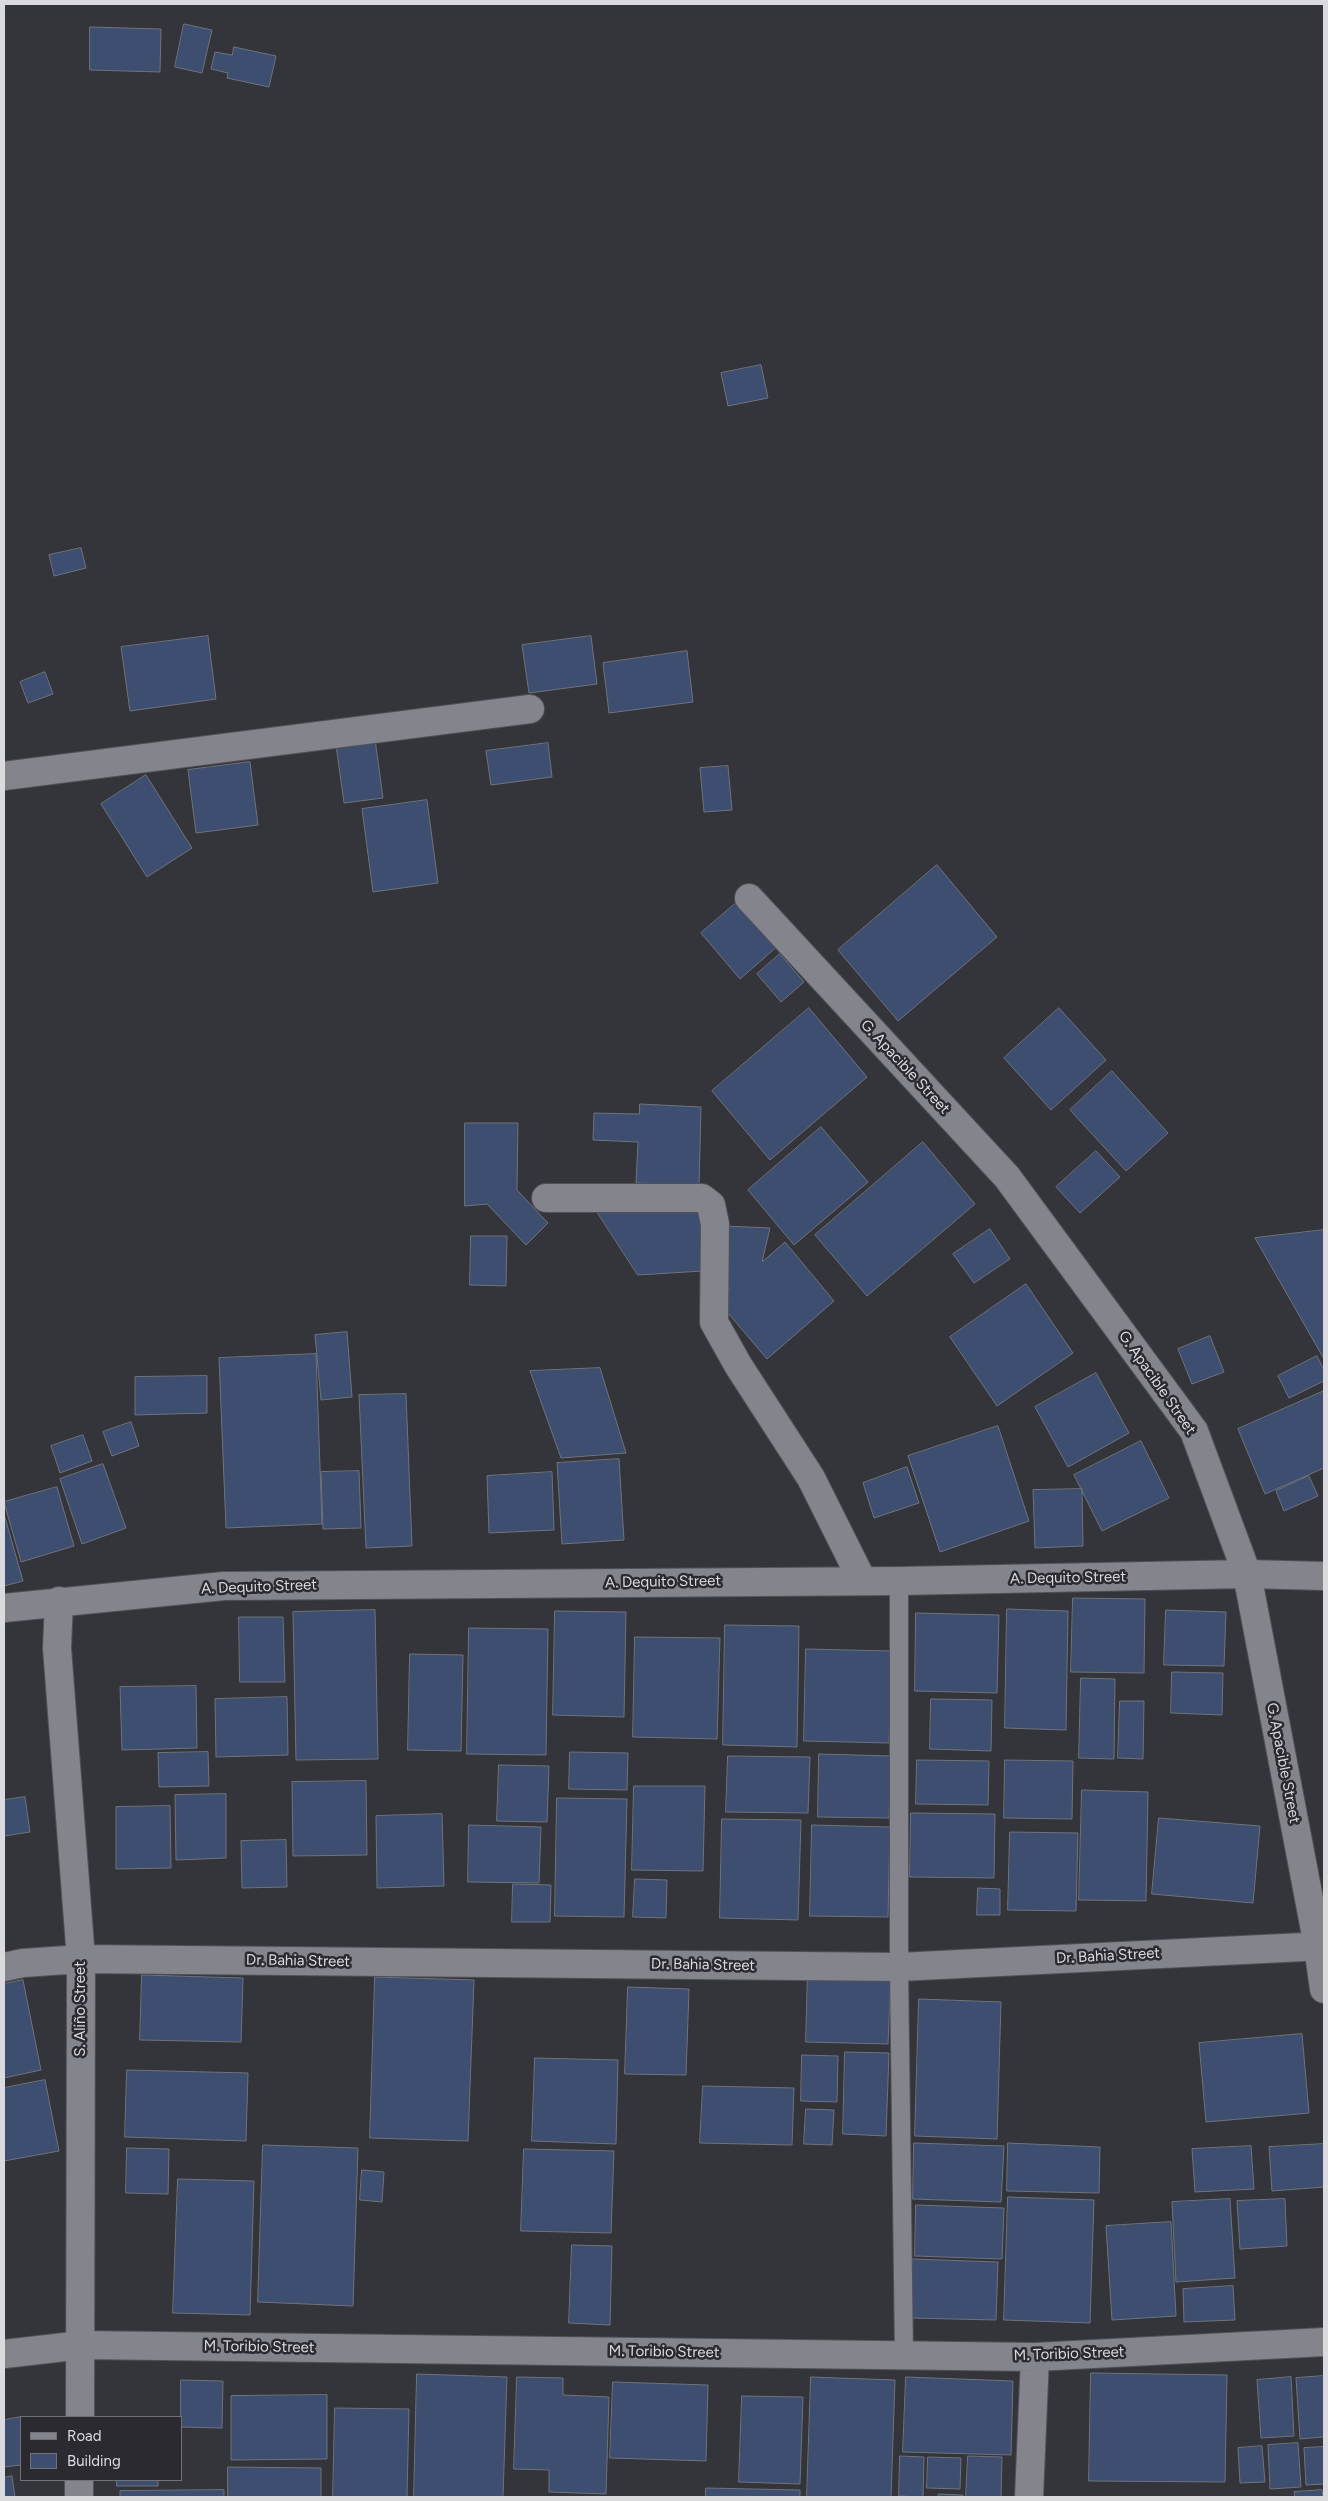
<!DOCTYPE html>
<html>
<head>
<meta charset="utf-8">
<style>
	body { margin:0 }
	#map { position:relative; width:1328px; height:2501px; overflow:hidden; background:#34343b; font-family:Figtree,sans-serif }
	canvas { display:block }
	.frame { position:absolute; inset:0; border:5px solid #dbdbdf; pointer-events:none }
	.legend { position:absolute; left:20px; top:2416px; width:162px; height:65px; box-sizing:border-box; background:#2a2a30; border:1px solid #717176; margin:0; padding:6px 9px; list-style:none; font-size:15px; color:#dbdbdf }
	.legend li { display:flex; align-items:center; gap:10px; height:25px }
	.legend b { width:25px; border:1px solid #717176 }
</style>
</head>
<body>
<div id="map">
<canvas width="1328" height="2501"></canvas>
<div class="frame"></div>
<ul class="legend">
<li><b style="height:6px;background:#84848c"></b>Road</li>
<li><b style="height:14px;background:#3d4e70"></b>Building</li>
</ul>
</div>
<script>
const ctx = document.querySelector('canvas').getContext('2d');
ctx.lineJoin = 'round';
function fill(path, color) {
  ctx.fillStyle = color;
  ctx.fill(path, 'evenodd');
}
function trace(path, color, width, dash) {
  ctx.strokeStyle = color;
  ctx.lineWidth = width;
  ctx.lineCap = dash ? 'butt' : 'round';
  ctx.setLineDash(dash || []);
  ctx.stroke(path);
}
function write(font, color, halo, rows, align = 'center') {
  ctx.font = font + ' Figtree,sans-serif';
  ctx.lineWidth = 5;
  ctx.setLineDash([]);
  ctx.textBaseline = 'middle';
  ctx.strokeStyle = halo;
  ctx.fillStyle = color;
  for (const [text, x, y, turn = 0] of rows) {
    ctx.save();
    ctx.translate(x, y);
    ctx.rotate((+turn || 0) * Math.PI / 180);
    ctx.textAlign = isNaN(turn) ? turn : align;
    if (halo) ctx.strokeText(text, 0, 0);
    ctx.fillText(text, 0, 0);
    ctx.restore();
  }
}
const building = new Path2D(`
	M184,24L212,30L202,73L175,67Z
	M90,27L161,29L160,72L90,70Z
	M234,47L276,56L269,87L227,78L228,73L211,69L215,52L232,55Z
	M761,365L768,398L728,406L721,373Z
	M81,548L86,568L54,576L49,555Z
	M208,636L216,699L130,711L121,647Z
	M591,636L597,684L529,693L522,645Z
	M687,651L693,702L609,713L603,663Z
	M45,672L53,694L28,703L20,682Z
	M375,739L383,798L344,803L336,745Z
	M548,743L552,777L491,785L486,751Z
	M250,762L258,825L196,833L188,770Z
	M728,766L732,810L704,812L700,768Z
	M146,775L192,848L147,877L101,804Z
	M427,800L438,883L373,892L362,809Z
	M937,865L997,937L898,1021L838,950Z
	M742,898L780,944L740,979L701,933Z
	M780,954L804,982L781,1002L757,974Z
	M809,1008L867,1077L770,1160L712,1091Z
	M1059,1008L1106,1060L1051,1110L1004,1058Z
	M1112,1071L1168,1133L1126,1171L1070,1110Z
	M640,1104L701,1107L699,1185L636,1183L638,1142L593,1140L594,1113L639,1114Z
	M465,1123H518L517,1190L548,1223L526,1245L487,1204L465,1206Z
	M821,1127L868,1182L794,1245L748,1190Z
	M923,1142L975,1204L867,1296L815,1235Z
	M1096,1151L1120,1177L1080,1213L1056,1187Z
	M594,1207H701L703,1271L638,1275Z
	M725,1226L770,1228L762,1262L785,1242L834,1301L767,1359L717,1300L730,1288H722Z
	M990,1229L1010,1259L974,1283L953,1254Z
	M1324,1230V1359L1255,1238Z
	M471,1236H507L506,1286L470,1285Z
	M1026,1284L1073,1353L997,1406L950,1337Z
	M347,1332L352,1397L321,1400L315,1335Z
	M1210,1336L1224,1372L1192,1384L1178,1349Z
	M316,1354L322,1524L226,1528L219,1358Z
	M1317,1356L1324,1370V1381L1289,1398L1278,1376Z
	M600,1368L626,1453L561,1458L530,1371Z
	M1096,1373L1129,1433L1068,1467L1035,1407Z
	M207,1376V1413L135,1415V1377Z
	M1324,1391V1468L1265,1494L1238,1429Z
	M406,1394L412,1546L366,1548L359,1395Z
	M131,1422L139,1446L112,1456L103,1432Z
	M998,1426L1029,1521L940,1552L908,1456Z
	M83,1435L92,1461L60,1473L51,1446Z
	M1141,1441L1169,1498L1102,1531L1074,1475Z
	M619,1459L624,1540L562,1544L557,1463Z
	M103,1464L126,1528L82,1544L60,1479Z
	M907,1467L919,1503L874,1518L863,1483Z
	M359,1471L361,1528L323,1529L321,1472Z
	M552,1472L554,1530L489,1533L487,1476Z
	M1309,1476L1318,1496L1284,1511L1276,1491Z
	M57,1487L74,1546L21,1562L4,1502Z
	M1082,1489L1083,1546L1035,1548L1033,1490Z
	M4,1514L23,1581L4,1586Z
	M1073,1598L1145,1599L1144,1673L1071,1672Z
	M1007,1609L1068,1611L1066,1730L1005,1728Z
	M375,1610L378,1759L296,1760L293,1612Z
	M1166,1610L1226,1612L1224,1666L1164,1665Z
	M555,1611L626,1612L624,1717L553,1715Z
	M916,1613L999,1615L997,1693L915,1691Z
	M239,1617H283L285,1682H240Z
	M725,1625L799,1626L797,1747L723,1745Z
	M469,1628L548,1629L546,1755L467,1754Z
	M635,1637L720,1638L717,1739L633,1737Z
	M806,1649L892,1651L889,1743L804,1741Z
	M410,1654L463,1655L461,1751L408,1750Z
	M1172,1672L1223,1673L1222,1715L1171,1713Z
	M1081,1678L1115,1679L1114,1759L1079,1758Z
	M196,1686L197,1748L122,1750L120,1687Z
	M287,1697L288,1755L216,1757L215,1699Z
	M931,1699L992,1700L991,1751L930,1749Z
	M1120,1701H1144L1143,1759L1118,1758Z
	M208,1752L209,1786L159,1787L158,1753Z
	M570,1752L628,1753L627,1790L569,1789Z
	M819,1754L891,1756L889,1818L818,1817Z
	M728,1756L810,1757L808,1813L726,1812Z
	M917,1760L989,1761L988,1805L916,1804Z
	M1005,1760L1073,1761L1072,1819L1004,1818Z
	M499,1765L549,1766L547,1822L497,1821Z
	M366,1781L367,1855L293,1856L292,1782Z
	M634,1786H705L703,1871L632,1870Z
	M1082,1790L1148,1792L1146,1901L1079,1900Z
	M226,1794V1858L176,1860L175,1795Z
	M25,1797L30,1832L4,1836V1800Z
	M557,1798L627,1799L624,1917L555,1916Z
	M170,1806L171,1868L116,1869V1807Z
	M911,1813L995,1814L994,1878L910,1877Z
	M442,1814L444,1886L377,1888L376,1816Z
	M1159,1818L1260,1826L1253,1903L1152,1894Z
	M722,1819L801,1820L798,1920L720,1918Z
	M469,1825L541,1827L539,1883L468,1882Z
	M812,1825L890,1827L888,1917L810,1916Z
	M1010,1832L1078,1833L1076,1911L1008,1910Z
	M286,1840L287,1887L242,1888L241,1841Z
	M635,1879L667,1880L666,1918L633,1917Z
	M513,1884L551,1885L550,1922H512Z
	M978,1888L1000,1889V1915H977Z
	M808,1968L891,1971L888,2044L806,2042Z
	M142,1975L243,1978L241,2042L140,2040Z
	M375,1977L474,1980L468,2141L370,2138Z
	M23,1980L41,2070L4,2078V1984Z
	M628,1987L689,1989L686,2075L625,2074Z
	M919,1999L1001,2002L997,2139L915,2136Z
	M1302,2034L1309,2113L1206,2122L1199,2043Z
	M845,2052L889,2053L886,2136L843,2134Z
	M802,2055L838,2056L837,2102L801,2101Z
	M535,2058L618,2060L616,2144L532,2141Z
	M127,2070L248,2073L246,2141L125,2137Z
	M45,2080L59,2151L4,2161V2088Z
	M703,2086L794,2088L792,2145L700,2143Z
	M806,2109L834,2110L832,2145L804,2144Z
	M914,2143L1004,2146L1001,2202L913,2199Z
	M1008,2143L1100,2147L1099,2193L1007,2191Z
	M1324,2144V2187L1272,2191L1269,2147Z
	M263,2145L358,2148L353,2306L258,2302Z
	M1251,2146L1254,2189L1195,2192L1192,2149Z
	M127,2148L169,2149L168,2194L126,2193Z
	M524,2149L614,2151L611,2233L521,2231Z
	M362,2170L384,2172L382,2202L360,2200Z
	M178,2179L254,2181L250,2315L173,2313Z
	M1008,2197L1094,2200L1090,2323L1004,2320Z
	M1230,2199L1235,2278L1176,2282L1172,2202Z
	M1285,2199L1287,2246L1240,2249L1237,2201Z
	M916,2205L1004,2208L1002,2259L915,2256Z
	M1171,2222L1176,2316L1112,2320L1106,2226Z
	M572,2245L612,2246L610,2325L569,2323Z
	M913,2259L998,2262L996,2320L911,2318Z
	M1233,2286L1235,2320L1184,2322L1183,2289Z
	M1091,2373L1227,2375L1225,2482L1089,2481Z
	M417,2374L507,2377L503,2497H414Z
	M1324,2376V2437L1300,2439L1296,2378Z
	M517,2377L563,2378V2395L609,2397L606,2494L549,2492V2470L514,2469Z
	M811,2377L895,2380L891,2497H807Z
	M906,2377L1013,2381L1011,2455L903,2452Z
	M1291,2377L1294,2436L1261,2438L1257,2380Z
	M181,2380L223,2381L222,2428L181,2427Z
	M613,2382L708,2385L706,2461L610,2458Z
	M327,2395V2459L231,2460V2396Z
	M742,2396L803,2397L800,2484L739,2482Z
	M335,2408L409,2409L407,2497H333Z
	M21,2417V2465L4,2467V2420Z
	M1298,2443L1301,2487L1270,2489L1268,2445Z
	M1262,2446L1265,2482L1240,2483L1238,2448Z
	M1324,2447V2484L1306,2485L1304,2448Z
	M900,2456L924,2457L923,2497L899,2496Z
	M968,2456L1002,2457L1001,2497H966Z
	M928,2457L961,2458L960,2489L927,2488Z
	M228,2467L321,2468V2497H228Z
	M12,2476L15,2497H4V2478Z
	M117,2480H158V2486H117Z
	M706,2488L800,2490V2497H706Z
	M224,2490V2497H120V2491Z
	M1322,2490L1323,2497H1295L1294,2492Z
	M939,2494L963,2495L962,2497H938Z`);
fill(building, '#3d4e70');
trace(building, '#6f737b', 1);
const lane = new Path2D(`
	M899,1581V1967L904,2355`);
const street = new Path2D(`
	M4,776L530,709
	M749,898L1007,1177L1194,1431L1247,1574L1318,1946L1324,1989
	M546,1198H702L711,1205L715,1224L714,1322L738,1365L811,1478L862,1580
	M59,1601L57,1648L81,1959L80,2417
	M4,1608L224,1586L899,1581L1247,1574L1324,1576
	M4,1967L23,1963L81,1959L899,1967L1324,1946
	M4,2354L82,2345L1035,2357L1324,2342
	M79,2497V2480
	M1029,2497L1035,2357`);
trace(lane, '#515157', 20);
trace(street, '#515157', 30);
trace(lane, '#84848c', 18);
trace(street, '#84848c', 28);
write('15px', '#dbdbdf', '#2a2a30', [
	["G. Apacible Street",905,1067,47],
	["G. Apacible Street",1157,1383,55],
	["A. Dequito Street",1068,1578,-1],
	["A. Dequito Street",663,1582,-1],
	["A. Dequito Street",259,1587,-2],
	["G. Apacible Street",1283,1763,79],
	["Dr. Bahia Street",1108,1956,-3],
	["Dr. Bahia Street",298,1961,1],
	["Dr. Bahia Street",703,1965,1],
	["S. Aliño Street",81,2009,-90],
	["M. Toribio Street",259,2347,1],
	["M. Toribio Street",664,2352,1],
	["M. Toribio Street",1069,2354,-2]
]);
</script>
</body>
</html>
